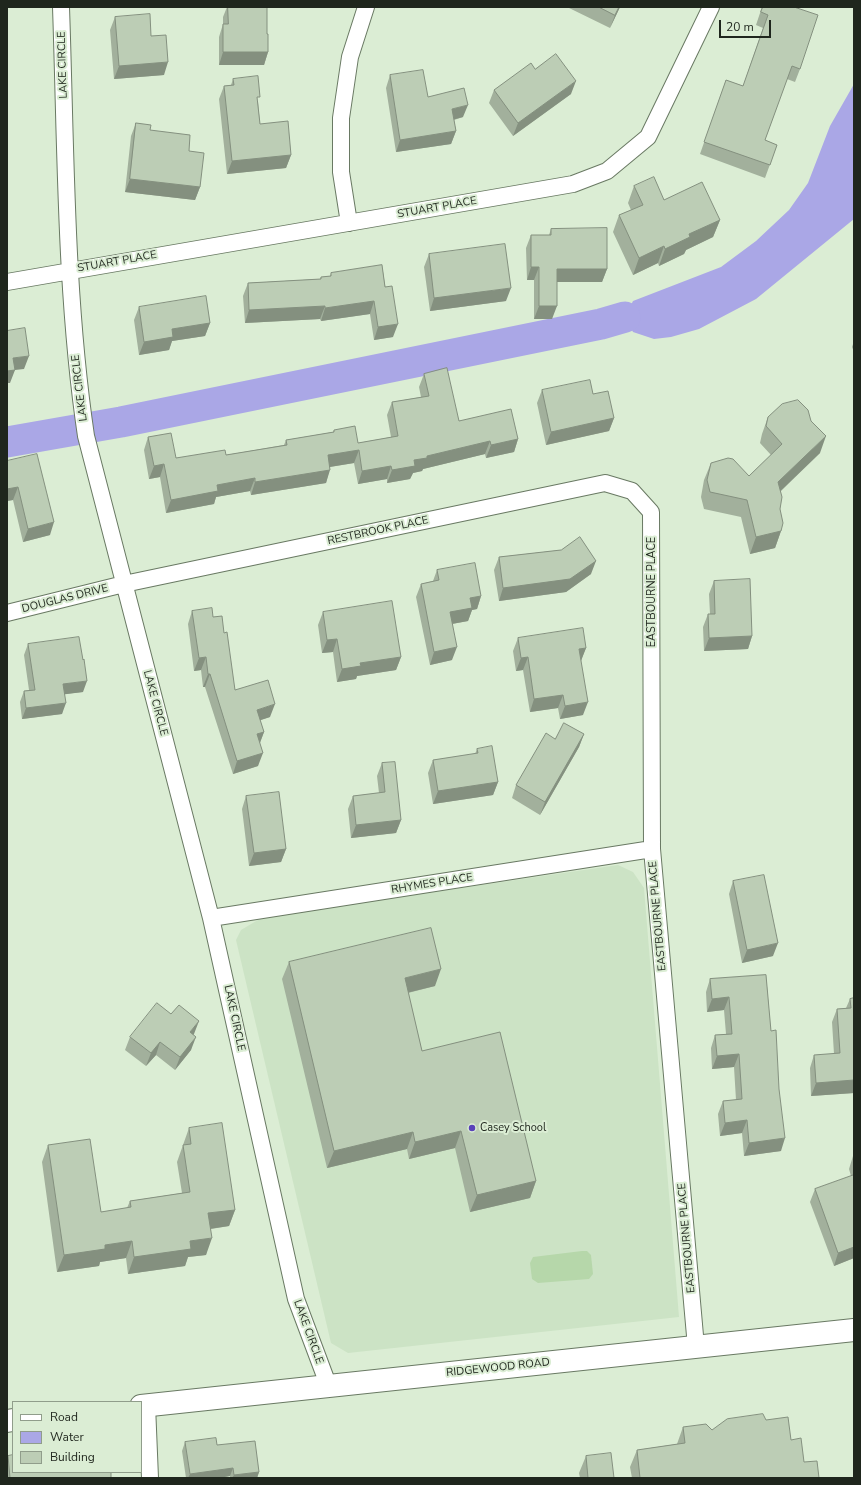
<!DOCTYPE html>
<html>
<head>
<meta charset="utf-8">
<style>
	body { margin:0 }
	#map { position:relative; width:861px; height:1485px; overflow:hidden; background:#dbedd4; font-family:"Nunito Sans",sans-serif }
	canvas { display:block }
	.frame { position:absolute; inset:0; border:8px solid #1f261d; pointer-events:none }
	.legend { position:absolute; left:12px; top:1401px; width:130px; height:72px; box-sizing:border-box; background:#dbedd4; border:1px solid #909d8b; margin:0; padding:5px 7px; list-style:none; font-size:12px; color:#1f261d }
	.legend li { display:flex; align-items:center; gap:8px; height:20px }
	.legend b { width:20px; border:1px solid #909d8b }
	.scale { position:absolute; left:719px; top:20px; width:52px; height:18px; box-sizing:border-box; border:2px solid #1f261d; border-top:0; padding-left:5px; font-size:12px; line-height:14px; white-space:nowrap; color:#1f261d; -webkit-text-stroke:3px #dbedd4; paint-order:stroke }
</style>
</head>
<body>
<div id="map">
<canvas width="861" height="1485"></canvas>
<div class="frame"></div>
<ul class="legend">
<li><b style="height:5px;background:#fff"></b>Road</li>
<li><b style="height:11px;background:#aaa7e6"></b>Water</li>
<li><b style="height:11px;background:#bccdb5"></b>Building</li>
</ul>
<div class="scale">20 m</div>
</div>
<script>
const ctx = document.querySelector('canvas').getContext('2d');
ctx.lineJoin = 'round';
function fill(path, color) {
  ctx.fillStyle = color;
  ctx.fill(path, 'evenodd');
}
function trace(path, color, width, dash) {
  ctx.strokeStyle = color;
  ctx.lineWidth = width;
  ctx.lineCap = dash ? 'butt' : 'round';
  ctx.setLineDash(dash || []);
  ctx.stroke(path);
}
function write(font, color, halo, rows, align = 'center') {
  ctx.font = font + ' "Nunito Sans",sans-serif';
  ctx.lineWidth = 4;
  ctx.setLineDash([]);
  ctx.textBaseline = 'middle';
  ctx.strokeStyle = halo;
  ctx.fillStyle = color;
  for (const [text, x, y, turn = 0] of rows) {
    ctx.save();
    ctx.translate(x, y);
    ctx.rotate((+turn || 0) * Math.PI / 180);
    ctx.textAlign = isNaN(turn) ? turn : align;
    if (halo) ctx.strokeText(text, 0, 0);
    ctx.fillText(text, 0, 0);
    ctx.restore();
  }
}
fill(new Path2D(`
	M618,865L633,872L644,888L679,1317L348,1353L331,1343L236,940L241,930L263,917Z`), '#cce3c5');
fill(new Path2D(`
	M582,1251H587L591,1255L593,1274L589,1279L538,1283L532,1279L530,1263L533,1257Z`), '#b6d7aa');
fill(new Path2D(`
	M854,84V219L756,299L699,329L671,337L654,339L633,332L625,317L633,301L721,267L756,241L789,210L808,183L830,126Z`), '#aaa7e6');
trace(new Path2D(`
	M7,442L121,422L601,324L625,317`), '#aaa7e6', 31);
const street = new Path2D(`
	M61,7C66,150 65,294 86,436L211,918L296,1299L329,1387
	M349,223L341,172V118L350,57L366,7
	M7,282L573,184L607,171L648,137L711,7
	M7,613L124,584L605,483L632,491L651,512L652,849L696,1347
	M211,918L652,849
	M147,1405L150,1478`);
const secondary = new Path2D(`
	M141,1406L854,1330
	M7,1421L13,1420`);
trace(street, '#697963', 18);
trace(secondary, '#697963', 24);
trace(street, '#fff', 16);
trace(secondary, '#fff', 22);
fill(new Path2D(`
	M227,7H267V34L268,52L264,65H219V37L223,24V17Z
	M567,7H620L610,28Z
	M762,7H794L800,69L795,82L787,79L765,140L777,145L765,178L700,154L726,80L743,86L763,28L756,25Z
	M115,17L151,36L164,75L114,79L110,30Z
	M535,69L571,94L513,136L489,103L494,90Z
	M390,75L428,97L463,117L454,120L456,131L451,144L396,152L386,88Z
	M233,79L258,102L260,124L291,155L286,168L227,174L219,99L224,86L231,85Z
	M136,123L189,151L200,187L195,200L125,192L131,136Z
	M634,186L664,200L720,220L713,237L686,250L684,254L659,266L658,263L633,275L613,232L619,215L631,210L628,203Z
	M551,229L607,269L602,282H557L552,319H534V280H527L526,248L531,235H549Z
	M429,254L506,301L430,311L424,267Z
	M382,265L393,337L374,340L370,314L321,321L320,319L245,323L243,296L248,283L320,279L321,277L330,276L331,273Z
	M139,307L210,323L205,336L172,341L169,350L139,355L134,320Z
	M854,341V352L852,347Z
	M424,374L459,421L518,439L514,452L486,458L485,454L423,469L422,471L413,473L410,479L387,483V479L358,484L354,463L330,467L326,483L251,495L250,491L216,497L214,504L166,513L160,477L149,479L144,450L148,437L176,458L226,455L284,445L286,440L333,432L334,430L358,443L391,437L387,415L392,402L421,397L419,387Z
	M542,390L593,394L614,418L609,431L546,445L537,403Z
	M768,417L820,453L781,491L780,509L781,531L775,548L750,554L741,517L704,509L701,497L704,480L711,463L749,476L771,455L760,443L762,434Z
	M7,461L50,535L23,542L13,500L7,501Z
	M561,550L591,574L566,592L499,601L494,570L499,557Z
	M437,570L481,596L477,609L472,610L468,621L452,624V660L430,665L416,597L421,584L433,581Z
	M714,581L752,636L748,649L704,651L703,627L708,614H710L709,594Z
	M192,611L213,617L224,633L235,690L270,717L260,720L264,732L260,743L258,766L233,774L205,687H203L201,670L194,671L188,624Z
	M323,612L401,657L396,670L357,676L356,679L337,682L333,652L322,653L318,625Z
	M518,638L586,648L581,660L583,715L560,719L558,708L530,712L523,670L516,671L513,651Z
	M28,644L83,692L65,694L62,714L22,719L20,702L24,691L29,690L24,655Z
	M584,734L579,747L540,815L512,798L516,785L555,739Z
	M477,749L498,782L493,795L433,804L428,773L433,760L475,754Z
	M382,763L401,820L396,833L351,838L348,809L353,796L379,793L377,776Z
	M246,796L286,849L281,862L249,866L242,809Z
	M733,881L773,956L742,963L729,894Z
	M289,962L435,986L408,993L422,1051L536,1181L530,1198L470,1212L455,1148L409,1159L407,1149L327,1168L282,979Z
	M766,975L781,1151L744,1156L742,1133L720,1136L718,1114L723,1101L736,1100L734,1067L712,1069L711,1048L715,1035L726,1034L724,1010L707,1012L706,992L710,979Z
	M854,998V1093L811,1096L810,1068L814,1055L834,1054L832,1022L837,1009L846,1008L850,999Z
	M194,1034L193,1035L191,1050L175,1070L156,1055L146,1066L125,1050L130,1037Z
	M189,1128L235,1210L229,1226L211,1229L206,1255L188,1257L185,1266L128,1274L126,1258L100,1262L99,1266L57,1272L42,1162L48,1145L101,1212L127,1208L130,1201L182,1193L177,1162Z
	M853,1156H854V1258L834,1266L810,1202L815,1189L851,1176L849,1169Z
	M766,1420L791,1440L804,1462L819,1478H632L630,1467L637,1450L677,1444L683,1427L712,1430Z
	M185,1442L217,1445L259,1472L257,1478H230V1476L219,1478H186L182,1451Z
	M8,1456L13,1472L111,1478H7V1458Z
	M586,1456L614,1478H580L579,1473Z`), '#a2b09c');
fill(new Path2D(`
	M619,7H620L610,28L615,15Z
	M223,52H268L264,65H219Z
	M168,62L164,75L114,79L119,66Z
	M576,81L571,94L513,136L518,123Z
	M468,105L463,117L448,121L452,109Z
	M456,131L451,144L396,152L400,140Z
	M291,155L286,168L227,174L232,161Z
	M130,179L200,187L195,200L125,192Z
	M720,220L713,237L686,250L684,254L659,266L665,249L689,234Z
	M664,246L658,263L633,275L639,258Z
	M531,267H539L534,280H527Z
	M557,269H607L602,282H552Z
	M511,288L506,301L430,311L434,298Z
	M374,301L370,314L321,321L325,308Z
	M325,306L320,319L245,323L249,310Z
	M539,306H557L552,319H534Z
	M210,323L205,336L172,341L169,350L139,355L144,342L172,329Z
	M398,324L393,337L374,340L378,327Z
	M29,356L24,369L15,370L10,383H7V371L13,358Z
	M614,418L609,431L546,445L551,432Z
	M826,436L820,453L772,499L778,482Z
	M518,439L514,452L486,458L491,445Z
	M490,441L485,454L423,469L422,471L413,473L410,479L387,483L392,470L414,460L427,456Z
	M359,450L354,463L323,468L328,455Z
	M164,464L160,477L149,479L154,466Z
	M391,466L387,479L358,484L362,471Z
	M330,470L326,483L251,495L255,482Z
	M255,478L250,491L216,497L214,504L166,513L171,500L217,485Z
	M18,487L13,500L7,501V489Z
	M54,522L50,535L23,542L28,529Z
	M781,531L775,548L750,554L756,537Z
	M596,561L591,574L566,592L499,601L503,588Z
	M481,596L477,609L472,610L468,621L446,625L450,612L470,598Z
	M752,636L748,649L704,651L709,638Z
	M337,639L333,652L322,653L327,640Z
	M457,647L452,660L430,665L434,652Z
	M586,648L581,661L579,649Z
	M206,657L201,670L194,671L199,658Z
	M401,657L396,670L357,676L356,679L337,682L342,669L360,663Z
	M528,657L523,670L516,671L521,658Z
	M208,674H210L205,687H203Z
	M87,681L83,692L59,695L63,684Z
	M563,695L558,708L530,712L534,699Z
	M588,702L583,715L560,719L565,706Z
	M66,703L62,714L22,719L26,708Z
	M275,704L270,717L252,723L257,710Z
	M264,732L259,745L257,734Z
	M584,734L579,747L540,815L545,802Z
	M263,753L258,766L233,774L237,761Z
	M498,782L493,795L433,804L438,791Z
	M401,820L396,833L351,838L356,825Z
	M286,849L281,862L249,866L254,853Z
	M778,943L773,956L742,963L747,950Z
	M441,969L435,986L398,995L405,978Z
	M729,997L724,1010L707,1012L712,999Z
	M199,1021L194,1034L185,1045L190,1032Z
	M196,1037L191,1050L175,1070L180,1057Z
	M160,1042L156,1055L146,1066L151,1053Z
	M739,1054L734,1067L712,1069L717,1056Z
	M854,1080V1093L811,1096L816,1083Z
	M747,1120L742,1133L720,1136L725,1123Z
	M461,1131L455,1148L409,1159L415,1142Z
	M413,1132L407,1149L327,1168L334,1151Z
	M785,1138L781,1151L744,1156L749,1143Z
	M536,1181L530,1198L470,1212L477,1195Z
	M235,1210L229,1226L202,1230L208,1213Z
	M212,1238L206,1255L188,1257L185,1266L128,1274L134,1257L190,1241Z
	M132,1241L126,1258L100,1262L99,1266L57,1272L64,1255L105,1245Z
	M854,1247V1258L834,1266L838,1253Z
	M233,1468L230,1476L219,1478H188L190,1474Z
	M259,1472L257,1478H232L234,1475Z`), '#84907f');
const building = new Path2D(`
	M228,7H267V34H268V52H223V24H228Z
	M599,7H619L615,15Z
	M763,7H794L818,15L800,69L792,66L765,140L777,145L770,165L704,142L726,80L743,86L768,15L761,12Z
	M150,14L151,36L166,35L168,62L119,66L115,17Z
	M556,54L576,81L518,123L494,90L531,63L535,69Z
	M423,70L428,97L464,88L468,105L452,109L456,131L400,140L390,75Z
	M258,76L260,97H257L260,124L288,121L291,155L232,161L224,86L234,85L233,79Z
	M136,123L151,125L150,130L190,135L189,151L204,153L200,187L130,179Z
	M654,177L664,200L702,182L720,220L689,234L690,237L665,249L664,246L639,258L619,215L643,205L634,186Z
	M607,228V269H557V306H539V267H531V235H551V229Z
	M505,244L511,288L434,298L429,254Z
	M382,265L385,287L392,286L398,324L378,327L374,301L325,308V306L249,310L248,283L321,279V277L331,276V273Z
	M206,296L210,323L172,329L173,337L144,342L139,307Z
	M25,328L29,356L13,358L15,370L7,371V331Z
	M447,368L459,421L511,409L518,439L491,445L490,441L427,456V458L414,460L415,466L392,470L391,466L362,471L359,450L328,455L330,470L255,482V478L217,485L218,491L171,500L164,464L154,466L148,437L171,433L176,458L225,450L226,455L287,445L286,440L334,432V430L355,426L358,443L398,436L392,402L429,396L424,374Z
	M590,380L593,394L608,391L614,418L551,432L542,390Z
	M798,400L808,410L811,421L826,436L778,482L782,497L780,509L783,523L781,531L756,537L747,500L710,492L707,480L711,463L728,458L733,459L749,476L782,444L766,426L768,417L782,404Z
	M37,454L54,522L28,529L18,487L7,489V461Z
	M580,537L596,561L570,579L503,588L499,557L561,550Z
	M475,563L481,596L470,598L472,608L450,612L457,647L434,652L421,584L439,580L437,570Z
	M750,579L752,636L709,638L708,614H715L714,581Z
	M392,601L401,657L360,663L361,666L342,669L337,639L327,640L323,612Z
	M212,608L213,617L222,616L224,633L227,632L235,690L268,680L275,704L257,710L264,732L257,734L263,753L237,761L210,674H208L206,657L199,658L192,611Z
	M583,628L586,648L579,649L588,702L565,706L563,695L534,699L528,657L521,658L518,638Z
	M79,637L83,660L84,659L87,681L63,684L66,703L26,708L24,691L35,690L28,644Z
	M564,723L584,734L545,802L516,785L546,733L555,739Z
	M492,746L498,782L438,791L433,760L478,753L477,749Z
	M395,762L401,820L356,825L353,796L385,792L382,763Z
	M279,792L286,849L254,853L246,796Z
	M764,875L778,943L747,950L733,881Z
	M431,928L441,969L405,978L422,1051L500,1032L536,1181L477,1195L461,1131L415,1142L413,1132L334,1151L289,962Z
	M766,975L771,1031L776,1030L779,1089L785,1138L749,1143L747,1120L725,1123L723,1101L742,1099L739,1054L717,1056L715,1035L732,1034L729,997L712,999L710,979Z
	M854,998V1080L816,1083L814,1055L840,1053L837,1009L851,1008L850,999Z
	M157,1003L171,1014L179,1005L199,1021L190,1032L196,1037L180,1057L160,1042L151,1053L130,1037Z
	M222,1123L235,1210L208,1213L212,1238L190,1241L191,1249L134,1257L132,1241L105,1245V1249L64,1255L48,1145L90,1139L101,1212L131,1207L130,1201L190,1192L183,1145L191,1144L189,1128Z
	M854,1175V1247L838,1253L815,1189Z
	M763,1414L766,1420L788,1417L791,1440L801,1438L804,1462L817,1461L819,1478H640L637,1450L685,1443L683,1427L706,1424L712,1430L727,1419Z
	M216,1438L217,1445L255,1441L259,1472L234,1475L233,1468L190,1474L185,1442Z
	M611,1453L614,1478H588L586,1456Z
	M13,1455V1472H111V1478H10L8,1456Z`);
fill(building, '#bccdb5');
trace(building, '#84907f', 1);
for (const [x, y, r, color] of [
	[472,1128,4,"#5941b9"]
]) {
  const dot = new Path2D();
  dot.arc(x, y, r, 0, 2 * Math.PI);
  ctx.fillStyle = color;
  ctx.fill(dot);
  trace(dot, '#dbedd4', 1.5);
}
write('11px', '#1f261d', '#dbedd4', [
	["LAKE CIRCLE",63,65,-92],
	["STUART PLACE",437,208,-10],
	["STUART PLACE",117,262,-10],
	["LAKE CIRCLE",80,388,-97],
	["RESTBROOK PLACE",378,531,-12],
	["EASTBOURNE PLACE",652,592,-90],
	["DOUGLAS DRIVE",65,599,-14],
	["LAKE CIRCLE",155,703,75],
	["RHYMES PLACE",432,884,-9],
	["EASTBOURNE PLACE",658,916,-95],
	["LAKE CIRCLE",234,1018,78],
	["EASTBOURNE PLACE",687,1238,-95],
	["LAKE CIRCLE",308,1332,70],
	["RIDGEWOOD ROAD",498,1368,-6]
]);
write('11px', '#1f261d', '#dbedd4', [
	["Casey School",480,1128]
], 'left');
</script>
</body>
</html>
